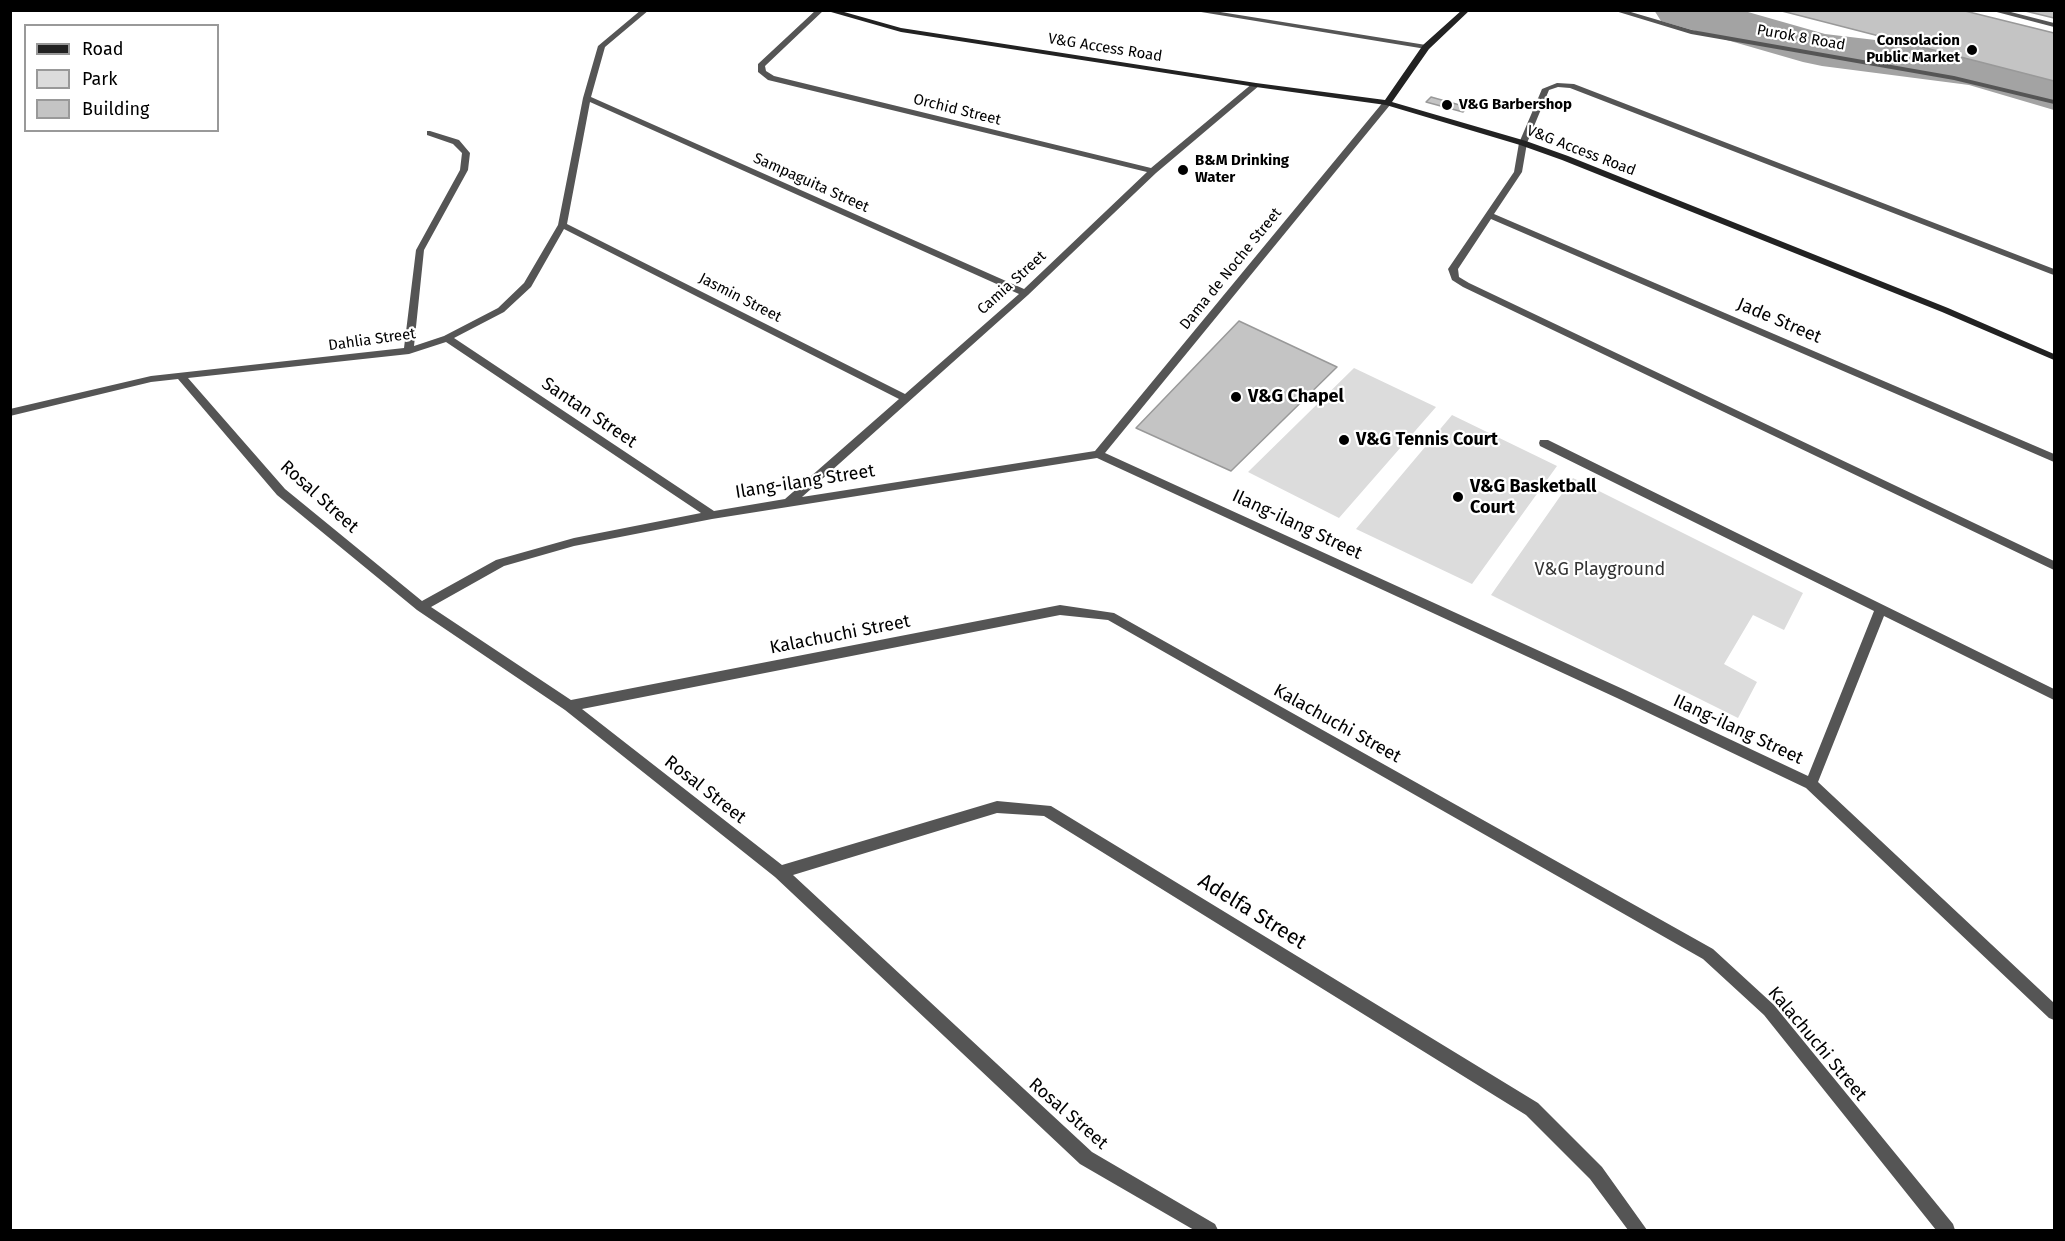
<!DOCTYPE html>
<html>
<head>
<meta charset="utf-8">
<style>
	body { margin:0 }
	#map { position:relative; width:2065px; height:1241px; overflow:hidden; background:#fff; font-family:"Fira Sans",sans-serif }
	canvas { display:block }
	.frame { position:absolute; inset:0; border:12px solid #000; pointer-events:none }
	.legend { position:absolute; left:24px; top:24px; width:195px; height:108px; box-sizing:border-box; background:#fff; border:2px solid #999; margin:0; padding:8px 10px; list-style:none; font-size:18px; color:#000 }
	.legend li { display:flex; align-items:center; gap:12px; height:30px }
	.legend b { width:30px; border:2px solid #999 }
</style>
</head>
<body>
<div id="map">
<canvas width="2065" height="1241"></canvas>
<div class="frame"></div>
<ul class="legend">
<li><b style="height:8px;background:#222"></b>Road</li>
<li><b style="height:16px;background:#dcdcdc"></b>Park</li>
<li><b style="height:16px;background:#c4c4c4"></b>Building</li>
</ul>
</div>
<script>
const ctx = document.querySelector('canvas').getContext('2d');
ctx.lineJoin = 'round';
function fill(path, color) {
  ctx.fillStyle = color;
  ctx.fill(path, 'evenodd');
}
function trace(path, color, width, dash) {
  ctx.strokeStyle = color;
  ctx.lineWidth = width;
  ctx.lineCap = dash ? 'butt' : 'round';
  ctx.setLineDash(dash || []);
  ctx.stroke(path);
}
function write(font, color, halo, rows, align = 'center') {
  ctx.font = font + ' "Fira Sans",sans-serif';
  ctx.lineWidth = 4.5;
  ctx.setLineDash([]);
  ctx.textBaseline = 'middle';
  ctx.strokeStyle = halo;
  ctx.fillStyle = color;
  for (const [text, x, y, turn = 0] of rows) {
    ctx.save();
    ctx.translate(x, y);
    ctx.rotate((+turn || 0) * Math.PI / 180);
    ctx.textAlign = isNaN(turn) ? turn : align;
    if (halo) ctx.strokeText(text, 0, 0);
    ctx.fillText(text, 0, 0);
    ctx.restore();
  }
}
fill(new Path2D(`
	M1354,368L1436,407L1339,518L1248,472Z
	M1452,415L1557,466L1472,584L1356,529Z
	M1573,478L1803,593L1784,630L1753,615L1724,664L1757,682L1738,718L1491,595Z`), '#dcdcdc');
fill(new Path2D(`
	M1654,10H1741L1825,34L1976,52L2054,75V110L1969,85L1822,66L1803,62L1661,21Z`), '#a3a3a3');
const building = new Path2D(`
	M1778,10H1961L2054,33V81Z
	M2021,10H2054V18Z
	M1431,97L1467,107L1463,112L1426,102Z
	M1239,321L1337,367L1231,471L1136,428Z`);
fill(building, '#c4c4c4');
trace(building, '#999', 1.5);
fill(new Path2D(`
	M1989,10H2003L2054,23V27Z`), '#555');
fill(new Path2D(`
	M641,10H649L605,47L591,97L1024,289L1147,172L768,80L758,72V64L816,10H824L765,66L766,71L774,76L1151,168L1253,83L1260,85L1156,173L1028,295L802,497L1095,451L1384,101H1390V105L1105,453L1625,690L1808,776L1874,611L1540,446L1539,443L1540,440H1548L2054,689V700L1884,616L1818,782L2054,1003V1020L2049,1018L1806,788L1617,698L1097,458L712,519L574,546L504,566L431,607L571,700L1060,605L1114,613L1713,949L1774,1005L1953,1224L1955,1230H1936L1764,1015L1703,959L1108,620L1060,615L582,709L782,865L997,801L1051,806L1538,1103L1602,1167L1647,1230H1628L1590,1179L1526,1115L1044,816L997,813L793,875L1092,1152L1215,1224L1218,1230H1194L1080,1164L775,877L565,710L417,610L277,495L178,379L151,382L10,416V409L151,376L404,348L416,250L460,170L462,153L453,144L427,135V131H430L459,140L470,153L468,170L424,250L414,346L444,336L498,308L524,283L558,225L583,98L598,46ZM590,102L1019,294L905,394L567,224ZM564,229L899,399L785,499L714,511L454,338L504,312L531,287ZM446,342L701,513L574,538L496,560L422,601L285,489L188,378L409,354Z
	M1189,10H1208L1426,45L1430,47L1426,49Z
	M1612,10H1624L1692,30L1954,76L2054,100V104L1954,80L1691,34Z
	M1557,83L1574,84L2054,269V275L2051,274L1570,88L1558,87L1549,90L1527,143L1522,172L1494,214L2054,454V462L1491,219L1458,269L1459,277L1469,283L2054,561V570L1463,287L1452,280L1448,269L1514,172L1519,143L1542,89Z`), '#555');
fill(new Path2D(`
	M824,10H837L901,28L1256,83L1385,100L1423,45L1462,10H1470L1429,49L1392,102L1526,141L1568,156L1948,308L2054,354V360L1942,312L1562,160L1520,145L1386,105L1256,87L901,32Z`), '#222');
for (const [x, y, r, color] of [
	[1972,50,6,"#000"],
	[1447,105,6,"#000"],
	[1183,170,6,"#000"],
	[1236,397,6,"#000"],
	[1344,440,6,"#000"],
	[1458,497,6,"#000"]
]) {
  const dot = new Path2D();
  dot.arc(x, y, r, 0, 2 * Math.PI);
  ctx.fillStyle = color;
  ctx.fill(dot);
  trace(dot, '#fff', 2);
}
write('15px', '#000', '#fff', [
	["Purok 8 Road",1801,38,10],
	["V&G Access Road",1105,48,9],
	["Orchid Street",957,110,14],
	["V&G Access Road",1581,151,21],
	["Sampaguita Street",811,183,24],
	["Dama de Noche Street",1231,269,-51],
	["Camia Street",1012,283,-42],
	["Jasmin Street",740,298,27],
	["Dahlia Street",372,340,-8]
]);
write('bold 15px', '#000', '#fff', [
	["Consolacion",1960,41,"right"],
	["Public Market",1960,58,"right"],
	["V&G Barbershop",1459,105],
	["B&M Drinking",1195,161],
	["Water",1195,178]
], 'left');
write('18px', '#000', '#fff', [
	["Jade Street",1779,321,23],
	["Santan Street",589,413,34],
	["Ilang-ilang Street",805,482,-9],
	["Rosal Street",319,497,42],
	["Ilang-ilang Street",1297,525,25],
	["Kalachuchi Street",840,635,-11],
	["Kalachuchi Street",1337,724,29],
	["Ilang-ilang Street",1738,730,25],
	["Rosal Street",705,790,38],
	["Kalachuchi Street",1817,1044,50],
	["Rosal Street",1068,1114,41]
]);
write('bold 18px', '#000', '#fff', [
	["V&G Chapel",1248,397],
	["V&G Tennis Court",1356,440],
	["V&G Basketball",1470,487],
	["Court",1470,508]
], 'left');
write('18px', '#333', '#fff', [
	["V&G Playground",1600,570]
]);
write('21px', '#000', '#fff', [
	["Adelfa Street",1252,912,32]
]);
</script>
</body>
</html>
